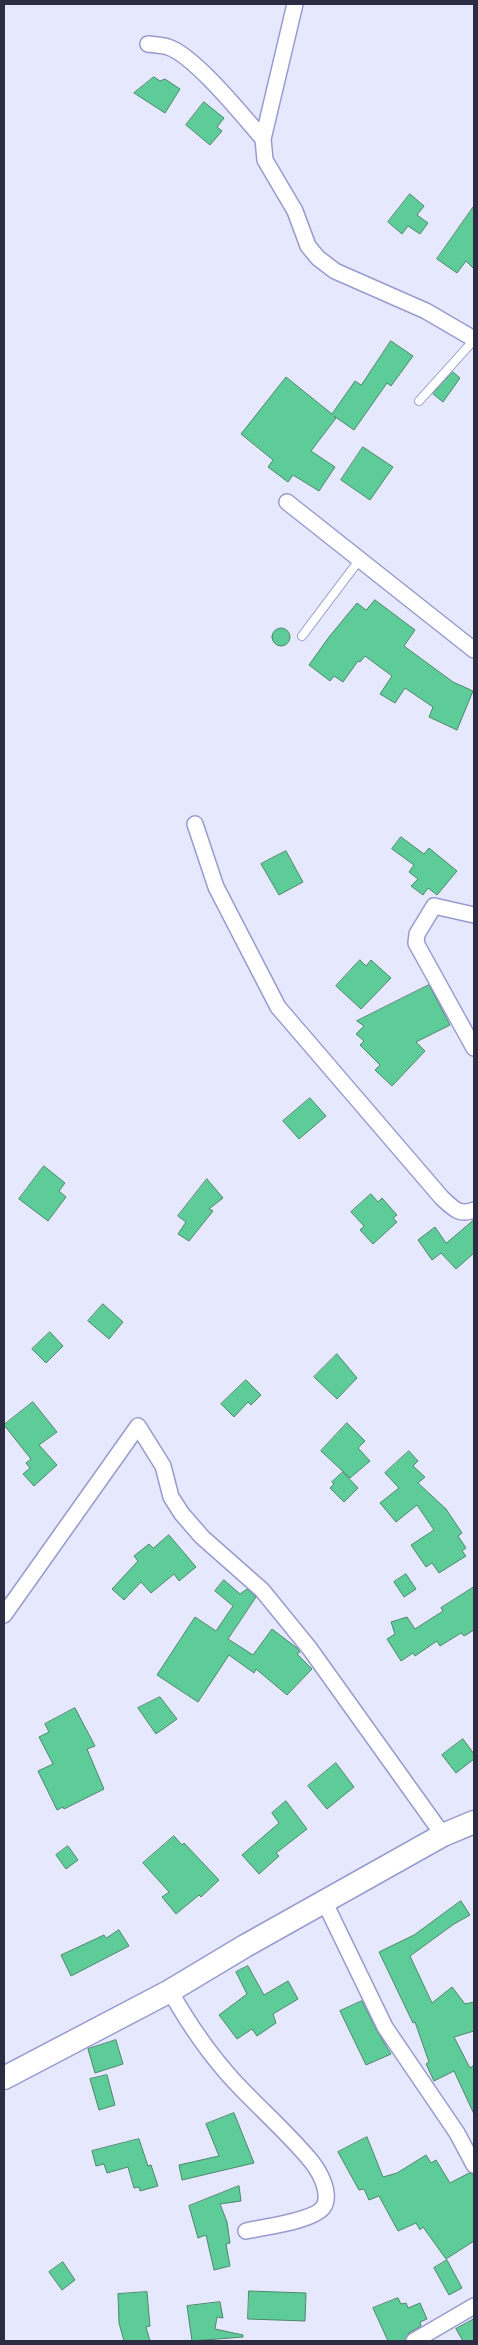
<!DOCTYPE html>
<html>
<head>
<meta charset="utf-8">
<style>
	body { margin:0 }
	#map { position:relative; width:478px; height:2345px; overflow:hidden; background:#e6e8fe; font-family:"Asap Condensed",sans-serif }
	canvas { display:block }
	.frame { position:absolute; inset:0; border:5px solid #2c2d42; pointer-events:none }
</style>
</head>
<body>
<div id="map">
<canvas width="478" height="2345"></canvas>
<div class="frame"></div>
</div>
<script>
const ctx = document.querySelector('canvas').getContext('2d');
ctx.lineJoin = 'round';
function fill(path, color) {
  ctx.fillStyle = color;
  ctx.fill(path, 'evenodd');
}
function trace(path, color, width, dash) {
  ctx.strokeStyle = color;
  ctx.lineWidth = width;
  ctx.lineCap = dash ? 'butt' : 'round';
  ctx.setLineDash(dash || []);
  ctx.stroke(path);
}
const building = new Path2D(`
	M154,77L160,81L165,79L180,89L165,113L134,93Z
	M204,102L224,118L217,127L222,131L210,145L186,125Z
	M410,194L424,206L417,215L428,223L420,234L408,226L402,234L388,222Z
	M474,206V269L466,261L457,273L437,259Z
	M391,341L413,356L391,386L387,383L354,430L334,416L336,418L311,451L335,467L319,491L293,475L288,482L268,467L273,460L241,434L286,377L332,414L355,381L361,385Z
	M453,372L460,378L443,402L433,394Z
	M363,447L393,467L370,500L341,480Z
	M375,600L415,630L404,646L453,682L473,691L457,730L429,717L433,707L405,688L395,703L380,694L392,676L365,656L360,662L358,661L343,682L334,676L330,681L309,665L329,637L357,603L366,610Z
	M272 637a9 9 0 1 1 18 0a9 9 0 1 1-18 0Z
	M401,837L424,854L429,848L457,871L437,895L428,888L423,895L411,886L418,879L409,872L414,865L392,849Z
	M286,851L303,882L279,895L261,864Z
	M360,960L366,966L371,960L391,978L361,1009L336,986Z
	M429,985L450,1025L416,1042L425,1051L392,1086L375,1070L380,1065L360,1045L364,1041L356,1034L364,1026L357,1021Z
	M310,1098L326,1116L299,1139L283,1121Z
	M44,1166L65,1183L59,1191L66,1197L48,1221L19,1199Z
	M207,1179L223,1198L209,1209L213,1211L189,1241L178,1234L186,1222L178,1216Z
	M371,1194L378,1202L382,1198L397,1215L393,1218L397,1222L373,1244L360,1230L364,1226L351,1212Z
	M474,1220V1253L456,1269L441,1253L432,1260L418,1240L435,1227L446,1243Z
	M103,1304L123,1322L109,1339L88,1321Z
	M50,1332L63,1346L46,1363L32,1349Z
	M337,1354L357,1378L337,1399L314,1377Z
	M246,1380L261,1395L251,1405L248,1402L234,1417L221,1404Z
	M33,1402L57,1432L39,1445L57,1465L34,1486L23,1474L30,1468L26,1463L31,1459L4,1425Z
	M347,1423L365,1441L358,1448L370,1461L350,1478L321,1451Z
	M409,1451L418,1461L413,1466L425,1477L418,1483L446,1509L462,1533L458,1536L466,1548L462,1551L466,1556L439,1573L432,1563L426,1567L411,1545L434,1530L417,1505L396,1522L380,1503L399,1488L385,1473Z
	M343,1472L358,1488L344,1502L330,1488L334,1484L332,1482Z
	M169,1535L196,1567L179,1581L174,1574L151,1593L141,1582L124,1600L112,1589L138,1561L134,1556L149,1544L153,1548Z
	M406,1574L416,1589L404,1597L394,1582Z
	M224,1580L240,1594L247,1589L256,1597L228,1639L253,1655L272,1629L297,1648L300,1652L297,1654L312,1669L287,1695L256,1669L254,1673L229,1655L198,1702L157,1675L195,1617L216,1631L233,1606L215,1591Z
	M474,1587V1630L464,1636L461,1633L440,1646L437,1641L415,1656L413,1653L401,1661L387,1639L395,1634L391,1622L407,1617L415,1629L443,1611L441,1608Z
	M160,1697L177,1719L156,1734L138,1708Z
	M75,1708L95,1746L87,1749L104,1789L64,1809L63,1807L57,1810L38,1771L53,1764L39,1737L49,1732L45,1724Z
	M463,1739L474,1754V1759L456,1773L442,1755Z
	M336,1763L354,1787L327,1809L308,1786Z
	M286,1801L307,1829L276,1853L279,1856L259,1874L242,1855L279,1823L272,1813Z
	M174,1836L182,1845L184,1843L219,1880L201,1897L199,1895L176,1914L162,1897L169,1892L143,1863Z
	M68,1846L78,1860L66,1869L56,1855Z
	M461,1901L470,1915L454,1924L410,1956L432,2003L452,1987L465,2004L474,2002V2031L454,2037L470,2068L474,2065V2114L454,2071L434,2081L426,2064L429,2062L415,2022L413,2023L379,1952L414,1935Z
	M119,1930L129,1946L71,1976L61,1955L104,1935L106,1938Z
	M248,1966L264,1995L288,1981L298,1999L273,2014L276,2023L257,2036L252,2029L237,2039L219,2015L247,1994L236,1972Z
	M362,2001L377,2031L391,2054L366,2065L340,2011Z
	M116,2040L123,2064L95,2073L88,2049Z
	M107,2075L115,2105L99,2110L90,2079Z
	M234,2113L254,2163L182,2180L179,2165L219,2156L206,2124Z
	M367,2137L383,2177L397,2173L426,2155L431,2163L436,2160L450,2183L469,2173L474,2174V2241L446,2259L423,2227L420,2230L416,2223L398,2231L379,2196L369,2200L364,2189L359,2190L338,2152Z
	M139,2139L148,2166L151,2165L158,2186L140,2191L139,2187L134,2188L128,2167L107,2173L104,2164L96,2166L92,2151Z
	M239,2186L241,2201L220,2204L227,2222L230,2243L226,2244L230,2266L214,2270L206,2235L198,2238L189,2206Z
	M447,2260L462,2288L449,2295L434,2268Z
	M63,2262L75,2280L62,2290L49,2272Z
	M249,2291L306,2293L305,2321L248,2319Z
	M147,2292L150,2326L146,2327L150,2341H124L119,2323L118,2294Z
	M398,2298L401,2304L406,2303L408,2308L420,2303L427,2319L420,2322L421,2326L409,2333L405,2341H388L373,2308Z
	M220,2302L223,2318L217,2317L215,2329L243,2335V2337L192,2341L187,2306Z
	M474,2319V2341H463L456,2329Z`);
fill(building, '#5dcc99');
trace(building, '#4d876b', 1);
const lane = new Path2D(`
	M419,401L474,340
	M302,636L360,559`);
const street = new Path2D(`
	M295,4L263,139L265,160L295,211L308,246L318,258L335,271L426,311L474,339
	M148,44C155,45 162,45 168,47C194,55 244,117 263,139
	M287,502L474,650
	M195,824L216,887L278,1007L442,1198C453,1208 459,1216 474,1210
	M474,915L434,906L417,934L416,943L474,1048
	M4,1615L138,1426L163,1466L171,1497L182,1514L202,1537L262,1590L310,1649L443,1835
	M325,1903L385,2027L457,2133L474,2165
	M170,1991C187,2021 211,2056 234,2081C259,2108 288,2133 311,2161C320,2172 331,2193 324,2206C316,2221 263,2227 246,2231
	M414,2341L474,2306`);
const secondary = new Path2D(`
	M4,2078L170,1991L245,1946L443,1835L474,1822`);
trace(lane, '#989bcf', 10);
trace(street, '#989bcf', 18);
trace(secondary, '#989bcf', 25);
trace(lane, '#fff', 8);
trace(street, '#fff', 15);
trace(secondary, '#fff', 22);
</script>
</body>
</html>
